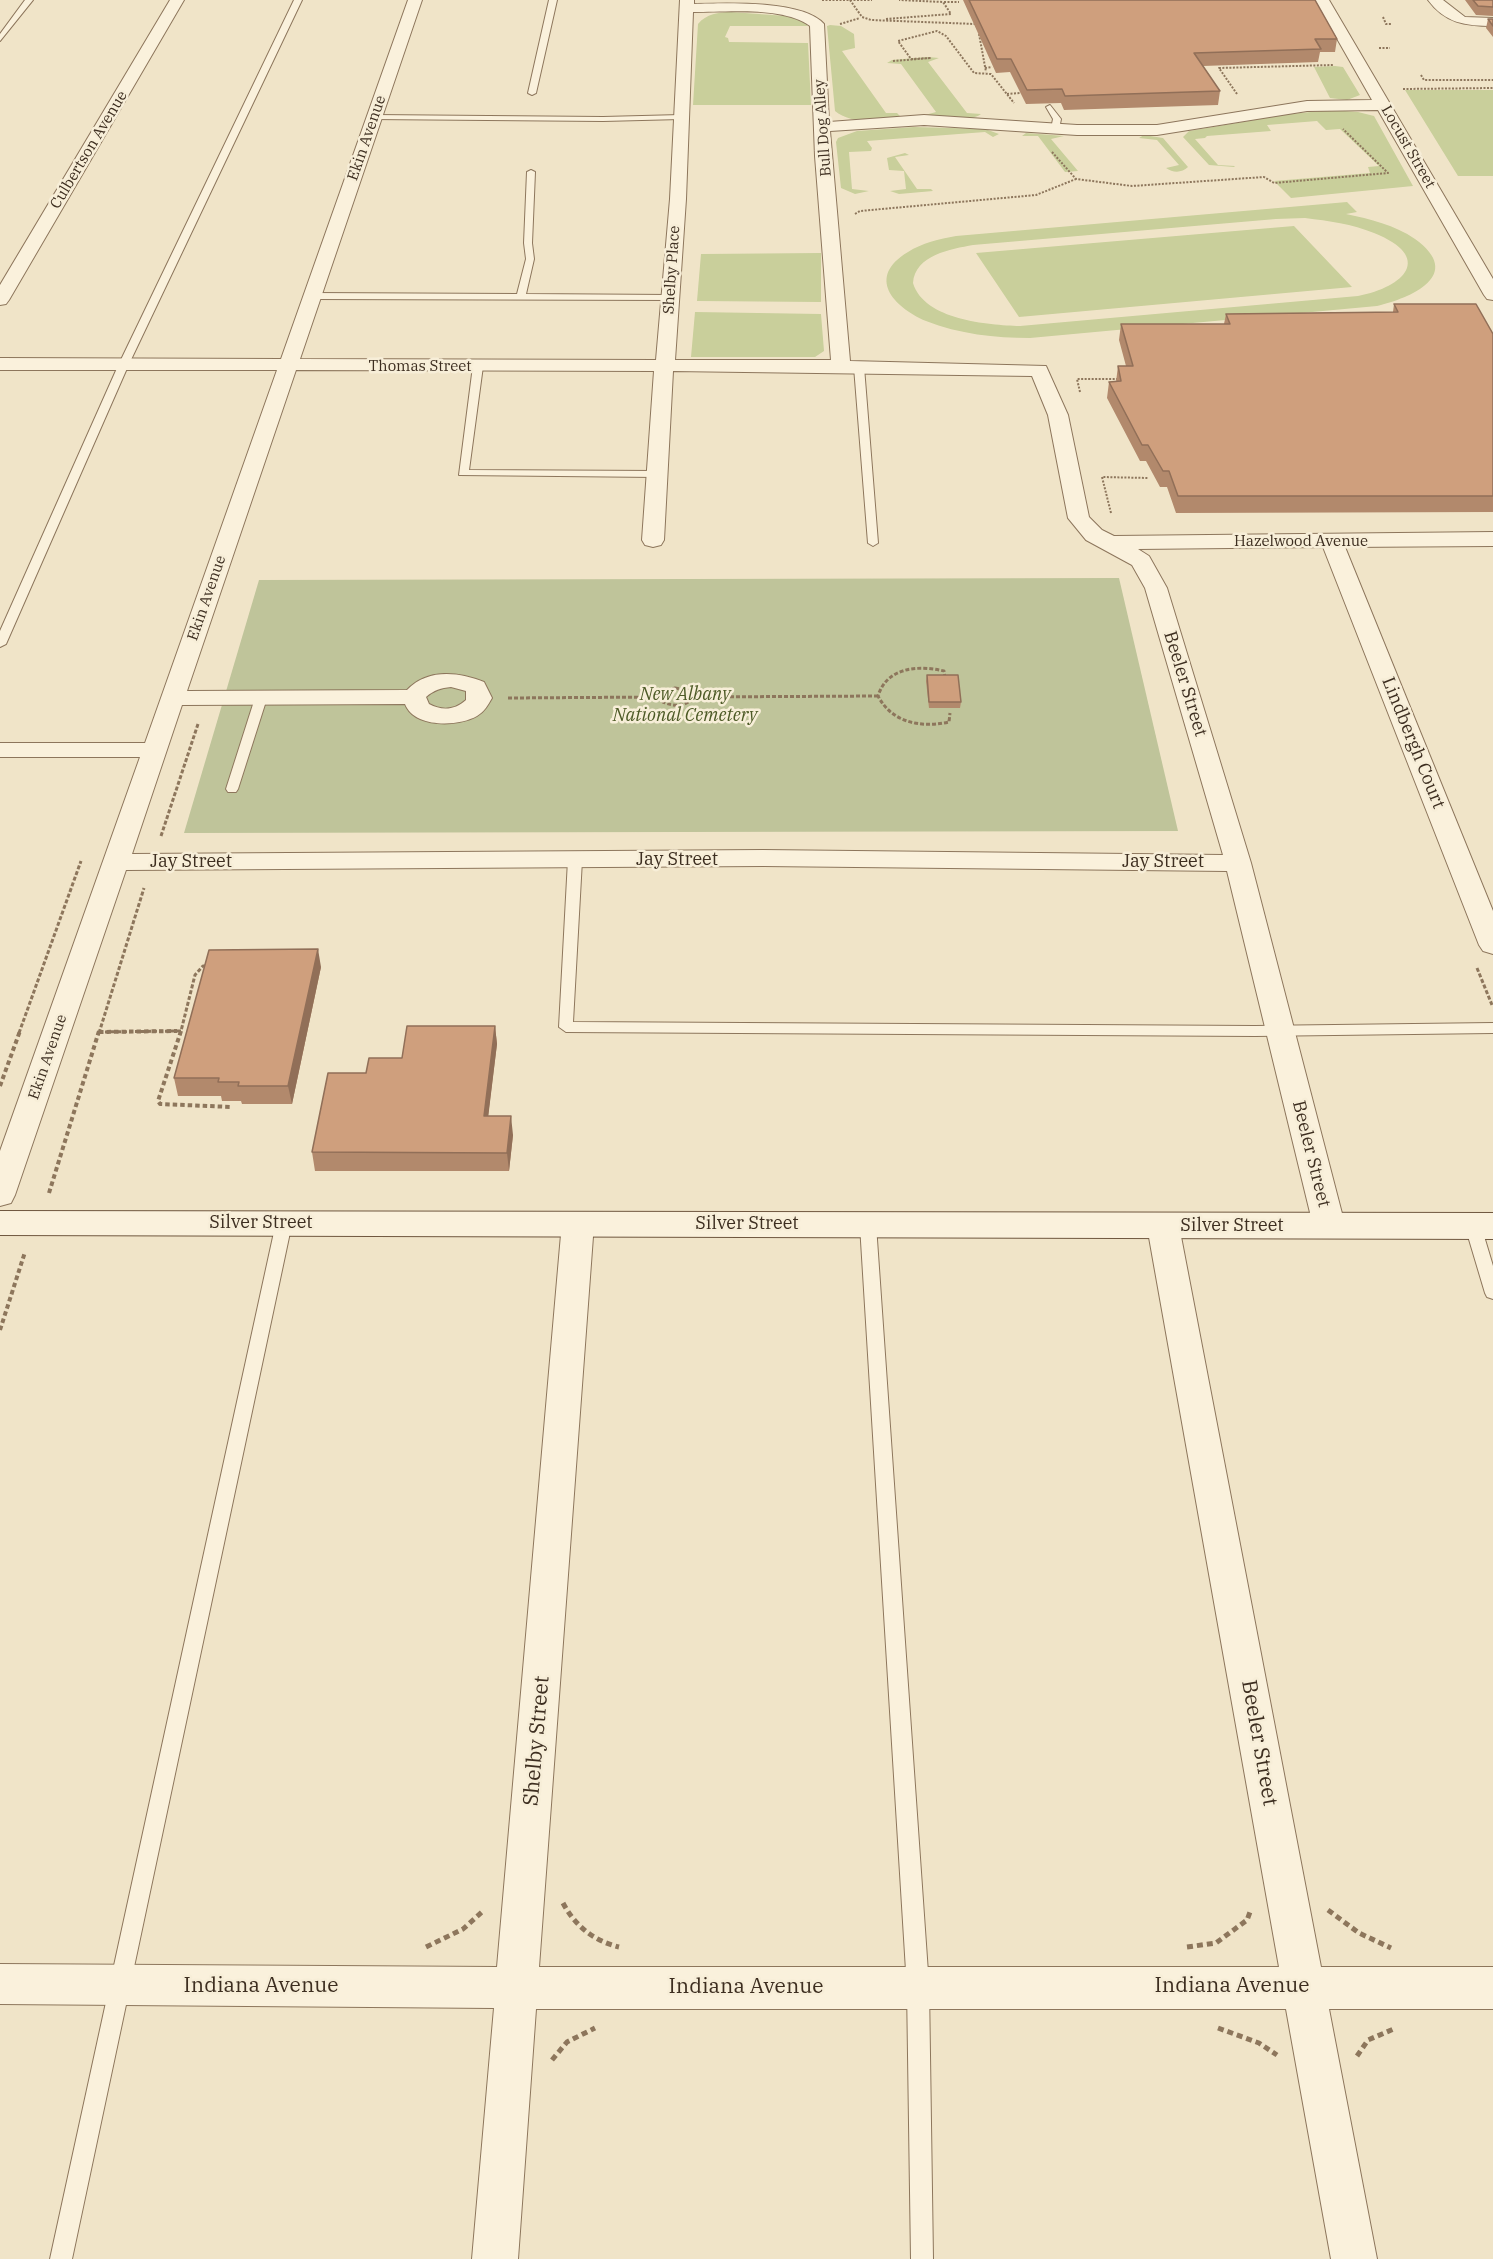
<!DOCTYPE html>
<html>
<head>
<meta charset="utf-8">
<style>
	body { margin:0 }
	canvas { display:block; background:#f0e4c8 }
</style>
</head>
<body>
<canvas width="1493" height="2259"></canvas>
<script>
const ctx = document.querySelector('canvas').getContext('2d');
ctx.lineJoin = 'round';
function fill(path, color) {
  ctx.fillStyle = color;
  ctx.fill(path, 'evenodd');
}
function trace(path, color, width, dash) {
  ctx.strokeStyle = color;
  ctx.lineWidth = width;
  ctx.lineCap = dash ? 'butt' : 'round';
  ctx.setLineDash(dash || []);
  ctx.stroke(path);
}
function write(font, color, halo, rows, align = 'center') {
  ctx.font = font + ' "IBM Plex Serif",serif';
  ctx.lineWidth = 5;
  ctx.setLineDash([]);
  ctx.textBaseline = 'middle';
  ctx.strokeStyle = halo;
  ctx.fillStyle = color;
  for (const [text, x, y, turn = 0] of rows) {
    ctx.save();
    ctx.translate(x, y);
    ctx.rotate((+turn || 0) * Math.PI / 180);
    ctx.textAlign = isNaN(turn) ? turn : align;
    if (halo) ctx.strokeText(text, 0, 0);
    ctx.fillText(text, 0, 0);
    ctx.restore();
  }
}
fill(new Path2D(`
	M731,12L786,16L807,22V26H730L725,37L728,38L729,42L808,43L811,105H693L698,24C706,14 719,12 731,12Z
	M830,25L841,26L854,34L855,48L842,51L886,113H897L900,116C882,123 850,124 835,111L827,26Z
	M928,57L939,58L928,62L967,113L981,114C969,123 939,119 925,115L936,112L901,64L887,63L892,60Z
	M1335,66L1343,67L1360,95L1347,100L1330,98L1314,67Z
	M1405,90H1493V176H1458Z
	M1332,110L1358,112L1374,116L1413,186L1291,198L1274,181L1370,173L1368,167L1379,166L1340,129L1326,130L1317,121L1267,125L1271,131L1207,136L1205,138L1195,139L1218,165L1235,166L1234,167L1209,165L1183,137L1189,131L1290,114Z
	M914,127L985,129L999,134L993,137L985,132L867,141L872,148L871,151L849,152L852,189L869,191L855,194L841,188L836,142L838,138L857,131Z
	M1026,133L1064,136L1051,139L1078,171L1065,172L1038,136H1022Z
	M1144,135L1163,138L1188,167C1182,173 1173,173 1166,168L1179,165L1157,140L1139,138Z
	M905,153L909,155L895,157L917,189H931L933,191L899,194L890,191L906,189L904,171L889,170L887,158Z
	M1347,202L1357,212L1346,214C1370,219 1395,225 1415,239C1465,275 1411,298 1377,306L1030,338C995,338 959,334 926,321C893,307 866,277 908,252C922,243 939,239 956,236ZM1305,218C1329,221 1352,224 1374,233C1434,257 1405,287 1358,296L1020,326C988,325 924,320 913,283C915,255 951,249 973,245L1276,219Z
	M1294,226L1352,287L1019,317L976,253Z
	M821,253V302L697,301L701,254Z
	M695,312L821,314L824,351L815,357H691Z`), '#c9cf9b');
fill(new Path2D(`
	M1119,578L1178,831L184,833L259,580Z`), '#bfc49a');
const lane = new Path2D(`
	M25,0H33L0,41V34Z
	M294,0H302L128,366L6,644L0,647V631L118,366Z
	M549,0H557L536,93L532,95L528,93Z
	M1050,105L1061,119L1059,129L1055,131L1051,129L1053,119L1046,107Z
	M374,115L603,117L681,115L685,117L681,119L603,121L371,119V115Z
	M531,170L535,172L532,243L534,259L526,294L670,295L675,298L673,300L312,299L307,296L312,293L517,294L526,259L524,243L527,172Z
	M478,363L483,366L469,470L657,471L662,474L657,477L459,475L473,366Z
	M859,364L864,367L878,543L873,546L868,543L854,367Z
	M261,694L267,698L238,789L236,792H228L226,789L255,698Z
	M575,856L582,860L573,1022L1255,1026L1493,1023V1033L1255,1036L566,1032L559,1027L568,860Z
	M284,1217L290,1219L292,1223L72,2259H50L276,1223L278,1219Z
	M868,1219L874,1221L876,1225L929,1987L933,2259H911L907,1987L860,1225L862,1221Z
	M1473,1220L1479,1222L1481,1226L1493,1266V1299L1487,1297L1485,1293L1465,1226L1467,1222Z`);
const street = new Path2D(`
	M170,0H184L9,300L6,304L0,305V285Z
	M408,0H422L300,359L656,360L670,199L680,0H694V4C726,3 803,0 824,24L829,122L924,115L1077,125H1157L1307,101L1372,100L1315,0H1329L1493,279V300L1487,299L1484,295L1378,110L1307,111L1157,135H1077L924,125L830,131L850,361L1046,366L1068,415L1089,517L1102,530L1114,536L1493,532V546L1345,547L1493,911V954L1483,951L1479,945L1323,547L1138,549L1149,556L1167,588L1251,863L1345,1225L1340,1233L1329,1236L1318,1233L1313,1225L1227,871L763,866L126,870L15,1195L11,1203L0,1206V1151L140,757H0V743H145L277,370H0V358L281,359ZM693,12C726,12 783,6 810,26L815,156L831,360H675L686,199ZM296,370L654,371L642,540L645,545L653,547L661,545L664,540L673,371L1032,376L1048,415L1068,518L1086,540L1132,565L1145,588L1223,855L763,850L132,854L182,705L405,704C414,728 458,727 477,716C484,712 488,705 492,698L484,682C459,672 428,668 407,690L187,691ZM451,687L466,691V700C455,710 442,711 429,704L426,697C434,690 441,688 451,687Z
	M1428,0H1443L1465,17L1493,18V26C1465,26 1445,23 1428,0Z
	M578,1212L589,1215L594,1223L539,1967H1279L1147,1226L1152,1218L1163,1215L1174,1218L1179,1226L1321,1967H1493V2009H1329L1377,2259H1331L1286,2009H536L518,2259H472L494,2008L0,2004V1964L497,1967L562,1223L567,1215Z`);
const secondary = new Path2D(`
	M0,1211L1493,1213V1239L0,1235Z`);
trace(lane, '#8d765c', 2);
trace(street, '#8d765c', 2);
trace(secondary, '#6f573f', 2);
trace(new Path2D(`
	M822,0H850L862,17L871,20L975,24
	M850,0H872
	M944,2H959
	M1383,17L1386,24H1391
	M886,19L951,14L943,2L899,0
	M840,24L860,18
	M979,34L986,72
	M1379,48H1390
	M893,61L931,58L911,59L898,41L937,31L946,36L974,73L991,74L1014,103
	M985,68L992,67
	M1421,75L1424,80H1493
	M1403,89L1493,88
	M1007,94L1020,93
	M1237,94L1219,68L1333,65
	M1052,152L1076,179L1132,186L1264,177L1274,183L1388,173L1343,129
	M855,214L860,211L1036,195L1076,179
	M1080,392L1077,379H1119
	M1111,513L1102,477L1148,478`), '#8d765c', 2, [2, 1.5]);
trace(new Path2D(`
	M945,678L944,671C918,665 887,667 878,696C892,723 921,728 949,722L950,713
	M675,688L690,691L694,697C685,707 675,707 663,702L661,693Z
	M694,697L878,696
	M508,698L660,697
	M161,836L198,724
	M1477,968L1492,1005
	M99,1032L181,1031L195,975L203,966H209
	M19,1033L81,861
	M99,1033L144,888`), '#8d765c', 3, [4, 2]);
trace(new Path2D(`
	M181,1031L158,1101L160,1104L232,1107
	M99,1032L177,1031
	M0,1086L20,1031
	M49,1193L99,1031
	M0,1330L25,1252`), '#8d765c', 4, [4.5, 3]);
trace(new Path2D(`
	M563,1903C575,1926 594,1941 619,1947
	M1328,1910L1359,1933L1391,1948
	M426,1947L463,1929L482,1912
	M1187,1947L1216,1943L1247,1920L1250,1912
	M1218,2028L1259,2043L1277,2055
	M1357,2056L1368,2040L1396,2028
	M552,2060L567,2042L595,2028`), '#8d765c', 5, [6, 4]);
fill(lane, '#faf1dc');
fill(street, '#faf1dc');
fill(secondary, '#faf1dc');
fill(new Path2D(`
	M963,0H1315L1337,39L1335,52H1320L1318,62L1203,66L1220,91L1218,105L1064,110L1061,103L1026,104L1010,72L996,73Z
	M1465,0H1493V16L1476,15Z
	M1488,19H1493V37L1486,28Z
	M1394,304L1493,334V512L1176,513L1167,487H1160L1146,461H1140L1107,398L1109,382H1116L1118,366H1126L1119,340L1121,324H1224L1226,314L1393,312Z
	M927,675L961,702L960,708H929L926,681Z
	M321,967L292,1104H242L241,1101H222L221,1096H178L174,1078Z
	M495,1026L497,1044L488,1116L513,1135L509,1171H315L312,1152L366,1073Z`), '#b2896c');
fill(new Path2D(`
	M318,949L321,967L292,1104L288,1086Z
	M495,1026L497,1044L486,1135L484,1116Z
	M511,1116L513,1135L509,1171L507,1153Z`), '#916f58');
const building = new Path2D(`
	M969,0H1315L1337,39H1315L1321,49L1194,53L1220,91L1065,96L1062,89L1027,90L1011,59H997Z
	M1473,0H1493V7L1478,6Z
	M1488,19H1493V26Z
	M1394,304H1476L1493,334V496H1178L1169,471H1163L1148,445H1142L1109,382L1121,381L1118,366H1133L1121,324H1230L1226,314L1398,312Z
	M927,675H958L961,702H929Z
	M318,949L288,1086H238L239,1082H218L219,1078H174L209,950Z
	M407,1026H495L484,1116H511L507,1153L312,1152L328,1073H366L369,1058H402Z`);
fill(building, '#cf9f7d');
trace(building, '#916f58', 1.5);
write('15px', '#3d2e20', '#f7eed8', [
	["Bull Dog Alley",823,128,-94],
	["Ekin Avenue",367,138,-71],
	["Locust Street",1408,147,60],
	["Culbertson Avenue",89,150,-59],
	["Shelby Place",672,270,-86],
	["Thomas Street",420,367],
	["Hazelwood Avenue",1301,542],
	["Ekin Avenue",207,598,-71],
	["Ekin Avenue",48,1057,-71]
]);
write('18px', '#3d2e20', '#f7eed8', [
	["Beeler Street",1185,684,73],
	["Lindbergh Court",1413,743,68],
	["Jay Street",677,860],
	["Jay Street",191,862],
	["Jay Street",1163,862],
	["Beeler Street",1311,1154,76],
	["Silver Street",261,1223],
	["Silver Street",747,1224],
	["Silver Street",1232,1226]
]);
write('italic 18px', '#4d5a26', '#f7eed8', [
	["New Albany",685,695],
	["National Cemetery",685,716]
]);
write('21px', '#3d2e20', '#f7eed8', [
	["Shelby Street",537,1741,-85],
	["Beeler Street",1259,1743,80],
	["Indiana Avenue",261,1986],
	["Indiana Avenue",1232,1986],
	["Indiana Avenue",746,1987]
]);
</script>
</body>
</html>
